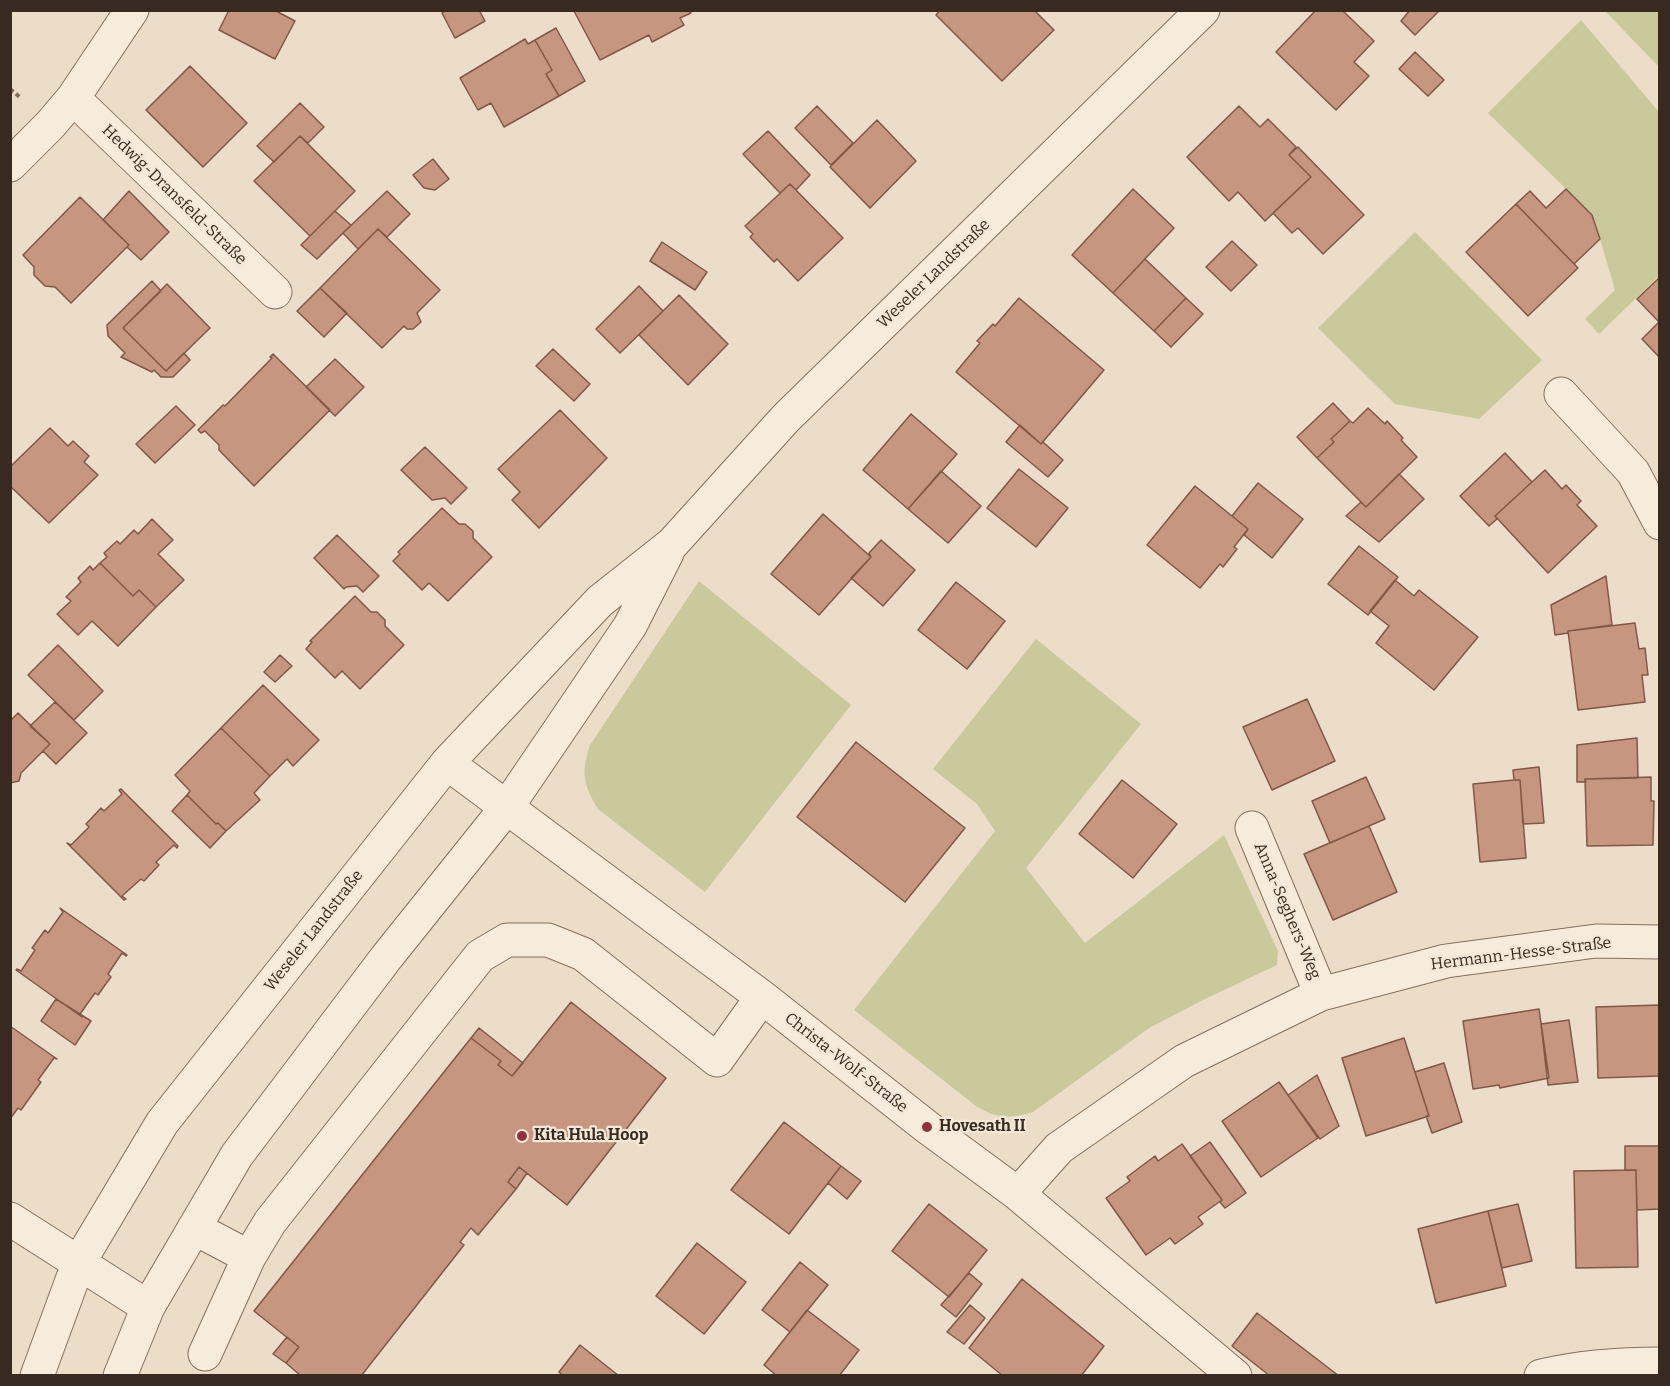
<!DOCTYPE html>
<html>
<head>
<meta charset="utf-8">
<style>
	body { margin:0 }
	#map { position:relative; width:1670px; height:1386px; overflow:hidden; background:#ebddc8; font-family:Bitter,serif }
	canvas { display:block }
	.frame { position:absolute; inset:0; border:12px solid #382921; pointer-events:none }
</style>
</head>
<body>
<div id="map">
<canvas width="1670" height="1386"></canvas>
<div class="frame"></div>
</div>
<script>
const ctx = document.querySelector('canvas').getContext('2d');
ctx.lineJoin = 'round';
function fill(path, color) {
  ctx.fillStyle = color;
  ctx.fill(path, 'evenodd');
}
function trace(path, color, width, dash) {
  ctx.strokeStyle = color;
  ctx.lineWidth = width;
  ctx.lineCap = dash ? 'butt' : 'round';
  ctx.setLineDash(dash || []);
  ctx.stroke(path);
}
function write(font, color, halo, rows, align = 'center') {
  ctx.font = font + ' Bitter,serif';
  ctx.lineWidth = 4.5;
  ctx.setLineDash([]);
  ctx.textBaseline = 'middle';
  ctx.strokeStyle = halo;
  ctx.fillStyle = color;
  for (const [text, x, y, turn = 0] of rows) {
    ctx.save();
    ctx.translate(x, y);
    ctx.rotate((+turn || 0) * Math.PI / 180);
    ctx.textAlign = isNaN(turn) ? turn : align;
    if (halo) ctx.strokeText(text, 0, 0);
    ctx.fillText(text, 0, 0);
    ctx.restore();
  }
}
fill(new Path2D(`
	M1605,11H1659V67Z
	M1581,20L1659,112V276L1599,334L1585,319L1615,290L1593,215L1488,113Z
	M1415,232L1542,360L1479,419L1395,404L1318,328Z
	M699,581L851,705L705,892L598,809C583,784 581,773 590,745Z
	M1036,639L1141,724L1026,868L1085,943L1224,835L1278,951L1277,965L1205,999L1149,1028L1033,1112C1009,1119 998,1119 976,1106L854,1010L995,831L977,804L933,769Z`), '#c9c99c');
const building = new Path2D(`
	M229,10H274L295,21L275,59L219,30Z
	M446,10H479L485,21L455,38L442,13Z
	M689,10L691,13L680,18L684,25L652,42L649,35L600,60L574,11Z
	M940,10H1034L1054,30L1002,81L936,15Z
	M1316,10H1342L1374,41L1354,62L1369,76L1336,110L1276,52Z
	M1410,10H1440L1415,35L1401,21Z
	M556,28L585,81L559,96L546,74L552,70L535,40Z
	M525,39L528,44L535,40L552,70L546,74L559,96L504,127L491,103L478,110L460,78Z
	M1415,52L1444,80L1428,96L1399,69Z
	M190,66L247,123L203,167L146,110Z
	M300,103L324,127L308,143L300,136L274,162L257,146Z
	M817,106L853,143L831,165L795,128Z
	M1239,106L1260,127L1268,119L1296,147L1289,155L1311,177L1265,221L1238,192L1229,201L1187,157Z
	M877,120L916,161L870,208L830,167Z
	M768,131L810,175L796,190L790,184L780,193L743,154Z
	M300,136L355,191L310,236L254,181Z
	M1298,147L1364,215L1323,254L1298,228L1292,233L1273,213L1311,177L1289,155Z
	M433,159L449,179L435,190L424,188L413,175Z
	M790,184L843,238L798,281L777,259L774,262L750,237L753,234L745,226Z
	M1133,189L1174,228L1113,293L1072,255Z
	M1566,189L1592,215L1600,239L1574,264L1516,204L1530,191L1546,208Z
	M129,191L169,232L141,260L127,247L129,245L103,220Z
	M387,191L410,214L387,237L378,229L358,249L343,233Z
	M80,197L129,245L71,303L55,287L45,286L34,275V267L23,255Z
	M1516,204L1578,268L1528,316L1466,252Z
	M335,211L351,225L317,259L301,245Z
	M378,229L440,290L417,313L421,322L413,329H407L404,326L382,348L320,288Z
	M1232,241L1257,265L1231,291L1206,267Z
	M662,242L707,272L695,290L650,261Z
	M1145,259L1186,298L1154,331L1113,293Z
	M1660,277V322H1659L1637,299Z
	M152,281L161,291L123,328L166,371L184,353L190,360L173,377H161L154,370L152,372L121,357L125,353L108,336L107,325Z
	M167,284L210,328L166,371L123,328Z
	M639,286L663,311L620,353L596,329Z
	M320,288L347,313L324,337L297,311Z
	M679,295L728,344L688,385L639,335Z
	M1019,298L1104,370L1041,444L956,372L980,343L977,341L993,324L995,326Z
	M1186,298L1203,314L1171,347L1154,331Z
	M1659,322H1660V358L1642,339Z
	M553,349L590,384L574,401L536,366Z
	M273,354L330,410L254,486L219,450V445L205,431L201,433L198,430L223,405L225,406L272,358L270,357Z
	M335,359L364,387L335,416L306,387Z
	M1333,403L1350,421L1331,439L1334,442L1317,458L1297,437Z
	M176,406L195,425L155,463L136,444Z
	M1368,408L1385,424L1387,421L1403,438L1401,440L1417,457L1366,507L1317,458L1334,442L1331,439L1350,421L1353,423Z
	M560,410L607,458L539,528L512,500L520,492L498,469Z
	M911,414L957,454L908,509L863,470Z
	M1020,425L1041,444L1043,442L1063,460L1048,477L1006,442Z
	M50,428L68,446L73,441L89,456L84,462L98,475L49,523L10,486V467Z
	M425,447L467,488L451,504L445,498L432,500L401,470Z
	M1505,453L1532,482L1495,516L1497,519L1489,526L1460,496Z
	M1019,469L1068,508L1036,547L987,508Z
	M1545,470L1562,489L1566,485L1581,501L1577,505L1597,526L1548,573L1495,516Z
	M941,471L981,506L948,543L908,509Z
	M1399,474L1424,499L1379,542L1346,516L1361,502L1366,507Z
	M1258,483L1303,519L1272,558L1244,535L1248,529L1232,516Z
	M1195,486L1248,529L1234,547L1237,549L1223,567L1220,564L1200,588L1147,545Z
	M442,508L459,524H465L473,531V538L492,557L448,601L429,583L422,590L393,561L400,554L398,552Z
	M823,514L871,557L819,615L771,574Z
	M152,519L173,540L158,554L184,580L156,607L139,590L133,596L100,563L107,557L104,553L117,541L120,544L134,530L138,534Z
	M337,535L379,576L363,592L357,586L346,587L344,589L314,558Z
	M881,540L915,570L883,606L851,578L871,557L869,553Z
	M1359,546L1398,577L1368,615L1328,584Z
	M100,563L133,596L139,590L156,607L118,646L92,621L78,635L57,614L71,601L66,597L81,582L78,578L90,566L93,570Z
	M1606,576L1612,625L1568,631V633L1555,635L1551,605Z
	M1395,580L1414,596L1419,590L1478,637L1434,690L1376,643L1389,626L1370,611Z
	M956,582L1005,621L967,669L918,630Z
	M355,596L371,612H377L385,620V626L404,645L360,689L342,671L335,678L306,649L312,642L310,641Z
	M1635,623L1639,649L1645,648L1648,675H1642L1645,702L1578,710L1568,631Z
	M58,645L103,691L74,720L28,675Z
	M280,655L292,666L275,682L264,672Z
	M263,685L319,740L293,766L287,759L270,776L221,728Z
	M1307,699L1335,761L1272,790L1243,727Z
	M55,702L87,733L56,764L43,751L50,744L30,726Z
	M18,713L50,744L21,773L19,781L10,783V721Z
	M221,728L270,776L254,793L260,800L226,831L218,823L216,824L187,795L190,791L175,775Z
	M1637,738L1638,778L1585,779L1586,782H1577V745Z
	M856,742L965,828L905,902L797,817Z
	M1539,767L1544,823L1523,824L1520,780H1514L1513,770Z
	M1366,777L1385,819L1330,843L1312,801Z
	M1651,777V801H1654L1653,845L1587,846L1585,779Z
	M1122,780L1177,824L1133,878L1079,834Z
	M1514,780H1520L1526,858L1480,862L1473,784Z
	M121,789L178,846L177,848L174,845L156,862L159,865L144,881L141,879L122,896L126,899L124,900L67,843L71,845L89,827L86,824L101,808L104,811L122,794L119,790Z
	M187,795L216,824L218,823L226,831L210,848L172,811Z
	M1369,826L1397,892L1333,920L1304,854Z
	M60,908L127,955L126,956L122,953L108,974L111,977L105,985L98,995L95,993L80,1014L82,1017L16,970L17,969L21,971L35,950L32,948L45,930L48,933L63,912Z
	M56,999L91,1021L75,1045L41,1021Z
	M571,1002L666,1078L567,1205L519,1167L508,1182L516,1189L478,1235L471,1228L460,1242L464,1245L361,1376H301L286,1363L299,1347L254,1311L471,1038L501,1061L498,1065L512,1076Z
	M1660,1005V1076L1598,1078L1596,1007Z
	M1539,1009L1549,1078L1500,1088L1499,1085L1473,1089L1463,1021Z
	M1569,1020L1578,1082L1548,1085L1541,1024Z
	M10,1026L57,1059L54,1058L38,1080L41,1082L21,1110L18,1108L10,1119Z
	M479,1028L523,1063L512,1076L498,1065L501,1061L471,1038Z
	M1404,1038L1429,1116L1366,1136L1342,1058Z
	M1444,1063L1462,1122L1432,1133L1426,1116H1429L1415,1072Z
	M1317,1075L1339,1126L1320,1139L1288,1095Z
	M1279,1082L1318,1138L1261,1177L1222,1121Z
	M784,1122L841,1166L789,1234L731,1190Z
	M1210,1142L1246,1193L1225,1208L1220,1202L1222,1200L1190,1156Z
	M1182,1144L1222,1200L1198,1217L1203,1224L1175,1244L1170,1238L1146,1255L1106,1198L1130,1181L1127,1177L1155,1156L1158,1161Z
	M1625,1146H1660V1209L1637,1210L1636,1170H1625Z
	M841,1166L861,1181L847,1199L828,1183Z
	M519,1167L527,1173L516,1189L508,1182Z
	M1636,1170L1638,1267L1576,1268L1574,1171Z
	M929,1204L987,1250L949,1297L892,1251Z
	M1518,1204L1532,1261L1502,1268L1488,1211Z
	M1488,1211L1506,1286L1436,1303L1418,1229Z
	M697,1243L746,1282L704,1334L656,1296Z
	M800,1262L828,1285L790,1332L762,1310Z
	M969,1273L982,1284L956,1317L941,1305Z
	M1022,1279L1104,1346L1081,1376H1003L969,1348Z
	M970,1305L985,1318L964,1344L947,1332Z
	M807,1310L859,1350L839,1376H777L764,1365Z
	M1257,1313L1339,1376H1270L1232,1346Z
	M287,1337L299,1347L286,1363L273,1354Z
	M580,1345L619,1376H563L559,1372Z`);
fill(building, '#c79681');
trace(building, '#835746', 1.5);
const minor = new Path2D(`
	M73,98L275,292
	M10,165L50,125L73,98L132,10
	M1561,394L1633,472L1660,523
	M447,763L762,997L927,1127L1018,1194L1235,1376
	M1252,828L1321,994
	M1018,1194L1059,1148L1184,1061L1321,994L1446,961L1596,941L1660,942
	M10,1219L148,1307
	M194,1228L249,1257
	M205,1354L249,1257L270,1222L480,956L507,940H548L583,954L717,1060L762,997
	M37,1376L78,1264L162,1123L447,763L600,601L672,544L786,418L1203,10
	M120,1376L148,1307L237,1155L386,958L507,807L630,626L667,553
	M1541,1376C1580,1367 1620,1364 1660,1364`);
trace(minor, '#866f5e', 35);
trace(new Path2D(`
	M10,89L21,98`), '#866f5e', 4, [4.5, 3]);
trace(minor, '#f7ebdb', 33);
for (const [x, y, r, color] of [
	[927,1127,6,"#91333e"],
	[522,1136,6,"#91333e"]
]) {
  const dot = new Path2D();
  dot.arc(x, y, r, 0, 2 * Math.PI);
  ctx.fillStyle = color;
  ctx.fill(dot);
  trace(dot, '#f3e8d7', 2);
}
write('16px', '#382921', '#f3e8d7', [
	["Hedwig-Dransfeld-Straße",174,195,44],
	["Weseler Landstraße",934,274,-44],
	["Anna-Seghers-Weg",1287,911,67],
	["Weseler Landstraße",314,931,-52],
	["Hermann-Hesse-Straße",1521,954,-7],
	["Christa-Wolf-Straße",846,1063,38]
]);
write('bold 16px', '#382921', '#f3e8d7', [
	["Hovesath II",939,1127],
	["Kita Hula Hoop",534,1136]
], 'left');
</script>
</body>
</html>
